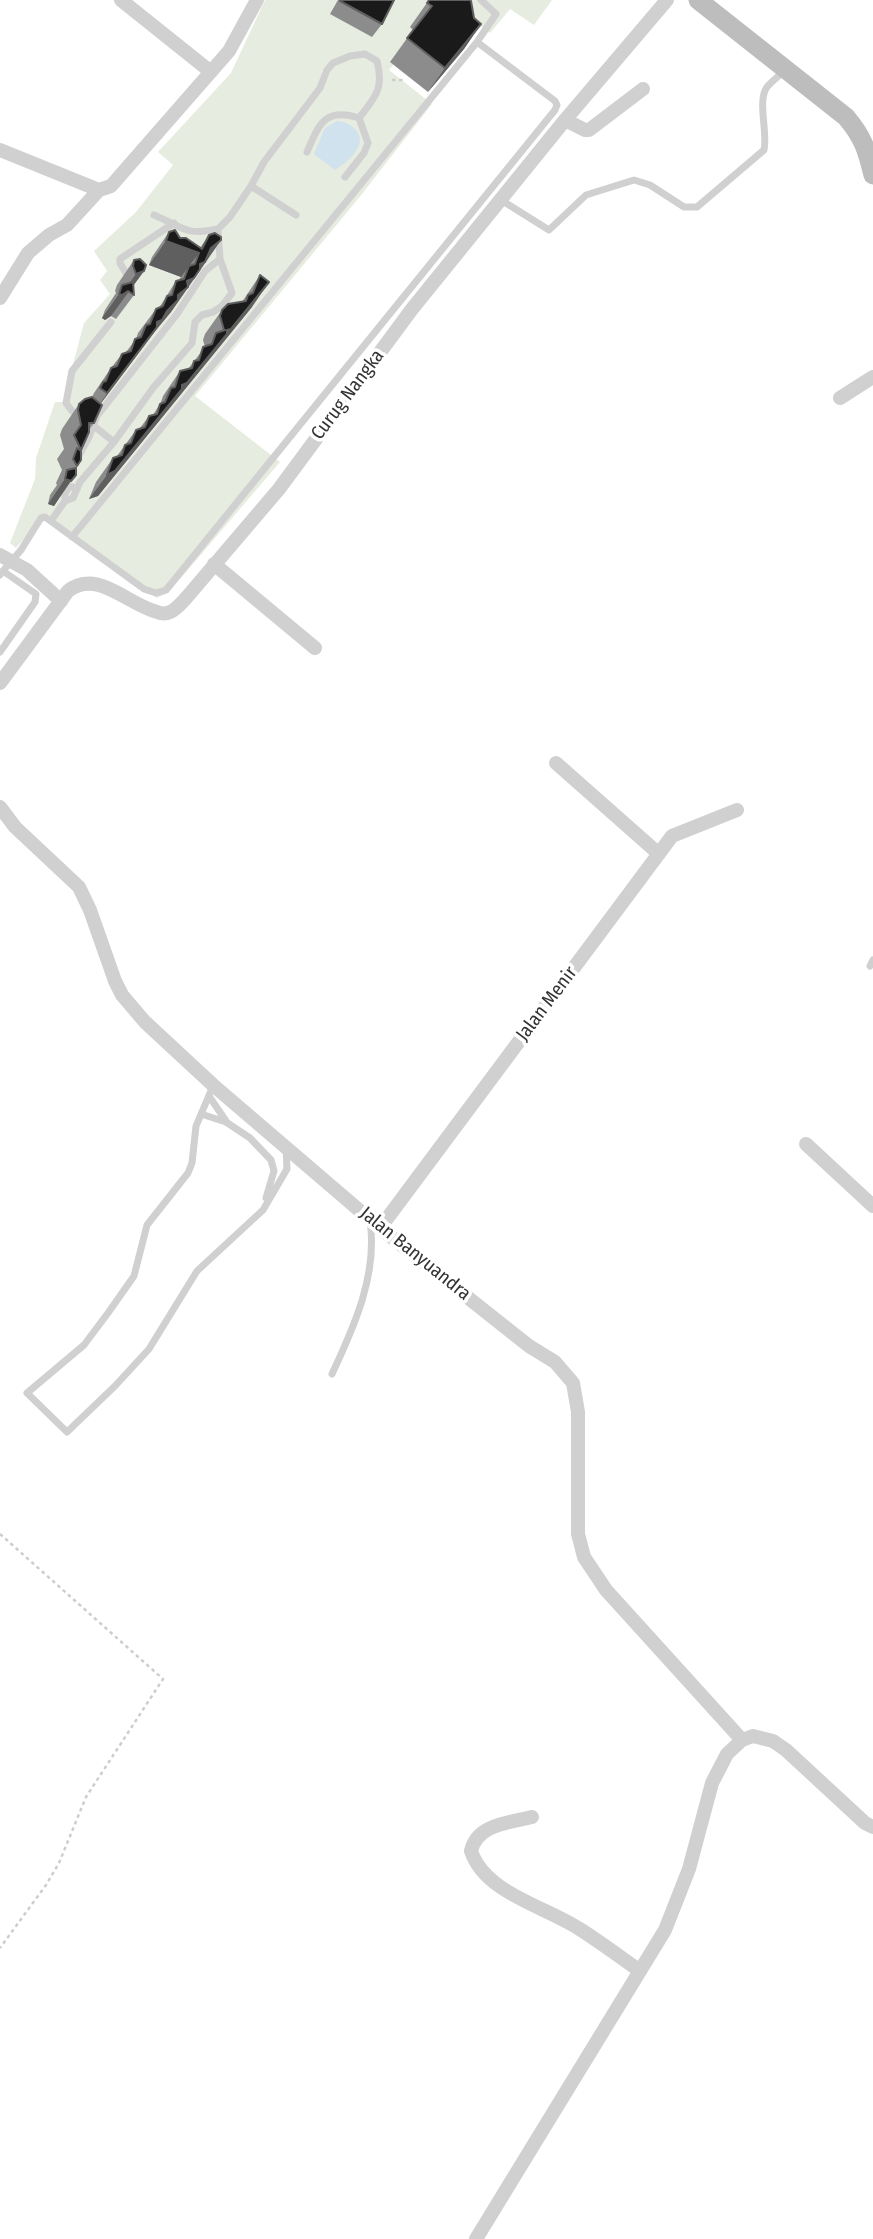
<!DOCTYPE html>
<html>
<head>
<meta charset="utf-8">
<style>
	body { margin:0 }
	canvas { display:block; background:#fff }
</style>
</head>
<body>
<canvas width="873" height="2239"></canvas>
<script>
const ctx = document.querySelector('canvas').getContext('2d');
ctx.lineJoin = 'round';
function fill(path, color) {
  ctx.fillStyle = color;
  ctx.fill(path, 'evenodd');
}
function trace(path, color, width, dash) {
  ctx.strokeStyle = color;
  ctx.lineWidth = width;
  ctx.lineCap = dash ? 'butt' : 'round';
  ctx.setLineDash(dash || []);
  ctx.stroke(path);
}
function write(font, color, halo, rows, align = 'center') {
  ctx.font = font + ' "Fira Sans Condensed",sans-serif';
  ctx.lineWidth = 7;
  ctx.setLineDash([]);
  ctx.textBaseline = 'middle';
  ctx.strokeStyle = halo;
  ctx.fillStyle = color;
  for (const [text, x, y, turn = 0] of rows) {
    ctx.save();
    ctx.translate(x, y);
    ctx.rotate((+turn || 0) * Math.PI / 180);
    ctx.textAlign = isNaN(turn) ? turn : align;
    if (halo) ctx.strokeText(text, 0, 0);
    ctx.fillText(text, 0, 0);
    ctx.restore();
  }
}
fill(new Path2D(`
	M265,0H552L534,25L510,9L490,33L462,12L419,33L389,70L432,104L362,194L195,396L280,462L168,593L157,598L106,565L43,517L16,548L10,543L35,479L36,458L55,402H63L84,323L110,294L100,280L107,271L94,251L136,212L173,165L158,152L231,73Z`), '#e6ecdf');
fill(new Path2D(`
	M337,121C353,122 367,136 356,151C351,159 342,165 335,170L314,154L325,128Z`), '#cfe2ee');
trace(new Path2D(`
	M392,80H404
	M0,1534L163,1679L86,1797L59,1863L46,1885L0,1948`), '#cdcdcd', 2.5, [3.5, 3.5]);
trace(new Path2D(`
	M345,177L364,153L368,143L359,118
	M251,186L296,215
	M501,200L549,230L586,195L634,180L650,185L684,207H697L764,150C768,133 757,101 767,87C772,81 779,76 784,71
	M154,215C183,227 184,236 218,229
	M220,259L218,229L230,217L251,186L264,162L320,88L327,70L333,63L350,56L365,54L377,61C384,89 376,96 359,118C325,107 319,124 307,152
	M130,280L120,263V259L174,223
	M80,416L72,411L66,403L72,371L111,322
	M90,423L114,442
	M77,489L70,486L65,493V501L73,498L80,482L114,442L153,388L192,343L195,322L202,315L213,312L222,306L232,293L220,259L205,271L177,314L97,416L89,437L77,459
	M51,521L65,501
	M72,537L477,42L496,14L481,0
	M21,550L41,518L45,517L144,589L156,593L166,590L555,110L557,105L555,101L477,42
	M0,575L3,571L36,594L35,602L0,652
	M870,966L873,960
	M213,1086L196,1126L192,1163L188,1173L147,1225L134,1276L108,1313L84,1345L27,1393L67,1432L115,1386L149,1349L197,1271L263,1210L287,1169L286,1148
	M209,1096L226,1121
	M201,1114L226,1122L250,1138L271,1160L274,1171L266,1198
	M332,1374C354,1327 378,1274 370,1221`), '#d0d0d0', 7);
trace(new Path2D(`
	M121,0L211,72
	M565,120L585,130H589L643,89
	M0,150L99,190L111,186L229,51L257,0
	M0,298L28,253L49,235L67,225L99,190
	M840,398L873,377
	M0,555L27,570L61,601
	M214,564L315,648
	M0,683L68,591C96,569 125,602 154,611C159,613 165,615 170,612C177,609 182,602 187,597L279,489L412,309L565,120L667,0
	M556,763L659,854
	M0,807L15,827L79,887L90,910L115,981L122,995L145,1022L213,1085L380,1228L529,1346L555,1362L573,1383L578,1412V1534L584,1557L606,1590L742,1740
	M806,1144L873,1206
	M380,1228L672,836L737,810
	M532,1817C509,1823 477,1824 471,1851C485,1893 544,1906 578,1928C599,1941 620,1957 640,1971
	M476,2239L665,1930L689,1869L712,1783L727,1754L742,1740L753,1736L773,1741L786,1750L865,1823L873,1827`), '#d0d0d0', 14);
trace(new Path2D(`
	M698,0L846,117C863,137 867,150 873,175`), '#bdbdbd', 19);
trace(new Path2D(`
	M3,571L21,550`), '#d0d0d0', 7);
fill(new Path2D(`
	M338,0H394L382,24L372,37L330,14Z
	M429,0L474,18L481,24L464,49L428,92L390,62L413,30L410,27Z
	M169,232L200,248L209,235L221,240L171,312L156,330L100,404L94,423L89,430L80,450L81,460L54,506L48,504L50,495L57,485L56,483L62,470L57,459L64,449L60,435L62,429L79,404L92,397L94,393L111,368L122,354L126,352L136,339L138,333L156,309L159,308L176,281H178L181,277L149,265L152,257Z
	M134,260L144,271L133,286L134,295L116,319L111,316L105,320L102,318L105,310L116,293L115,291L117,285Z
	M260,275L252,307L98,496L89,499L96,482L113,458L117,456L136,430L140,428L149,416L153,415L161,402L163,396L180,371L188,369L205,347L203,340L205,334L222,310L242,302Z`), '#8c8c8c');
fill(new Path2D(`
	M481,24L464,49L428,92L445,68Z
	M221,240L171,312L156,330L90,418L157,322L211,248Z
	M166,241L199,253L181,277L149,265Z
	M144,271L111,316L105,320L102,318L119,294L121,295L136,274Z
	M269,282L252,307L98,496L89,499L107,475L227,330Z
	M65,479L71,481L54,506L48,504Z`), '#5f5f5f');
const building = new Path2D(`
	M340,0H394L382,24L340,1Z
	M429,0H470L471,1L474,18L481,24L445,68L407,38L432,6L427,3Z
	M175,230L180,238H186L202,249L209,235L215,233L221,237V240L211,248L205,262L200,264V269L194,278L187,281L188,287L178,295V300L167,311L162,320L157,322V327L107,393L100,388L103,382L106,381L111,368L117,366L122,354L131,351L135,339L141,337L146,325L150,324L156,309L163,306L167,296L172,295L176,281L184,279L189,266L195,264L199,253L166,241L169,232Z
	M140,259L146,265L144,271L136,274L133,266L134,260Z
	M260,275L269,282L231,329L227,330V334L187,383L182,385V389L115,471L107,475L113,458L122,455L125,445L131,443L136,430L145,427L149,416L157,414L160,404L165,402L171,388L175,387L180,371L192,368L194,361L199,360L203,347L212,344L216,333L225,330H224L220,316L222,310L228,304L246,301L248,295L253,293Z
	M133,282L134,295L128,291L122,295L119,294L122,285Z
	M92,397L102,405L94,423H89V432L81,450L74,435L81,425L78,410L79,404L85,399Z
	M77,448L81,451V460L77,466L73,459Z
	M76,468V475L71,481L65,479L67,470Z`);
fill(building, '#1a1a1a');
trace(building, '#5f5f5f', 2);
write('19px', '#333', '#fff', [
	["Curug Nangka",348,395,-53],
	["Jalan Menir",547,1004,-53],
	["Jalan Banyuandra",415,1254,39]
]);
</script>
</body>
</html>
